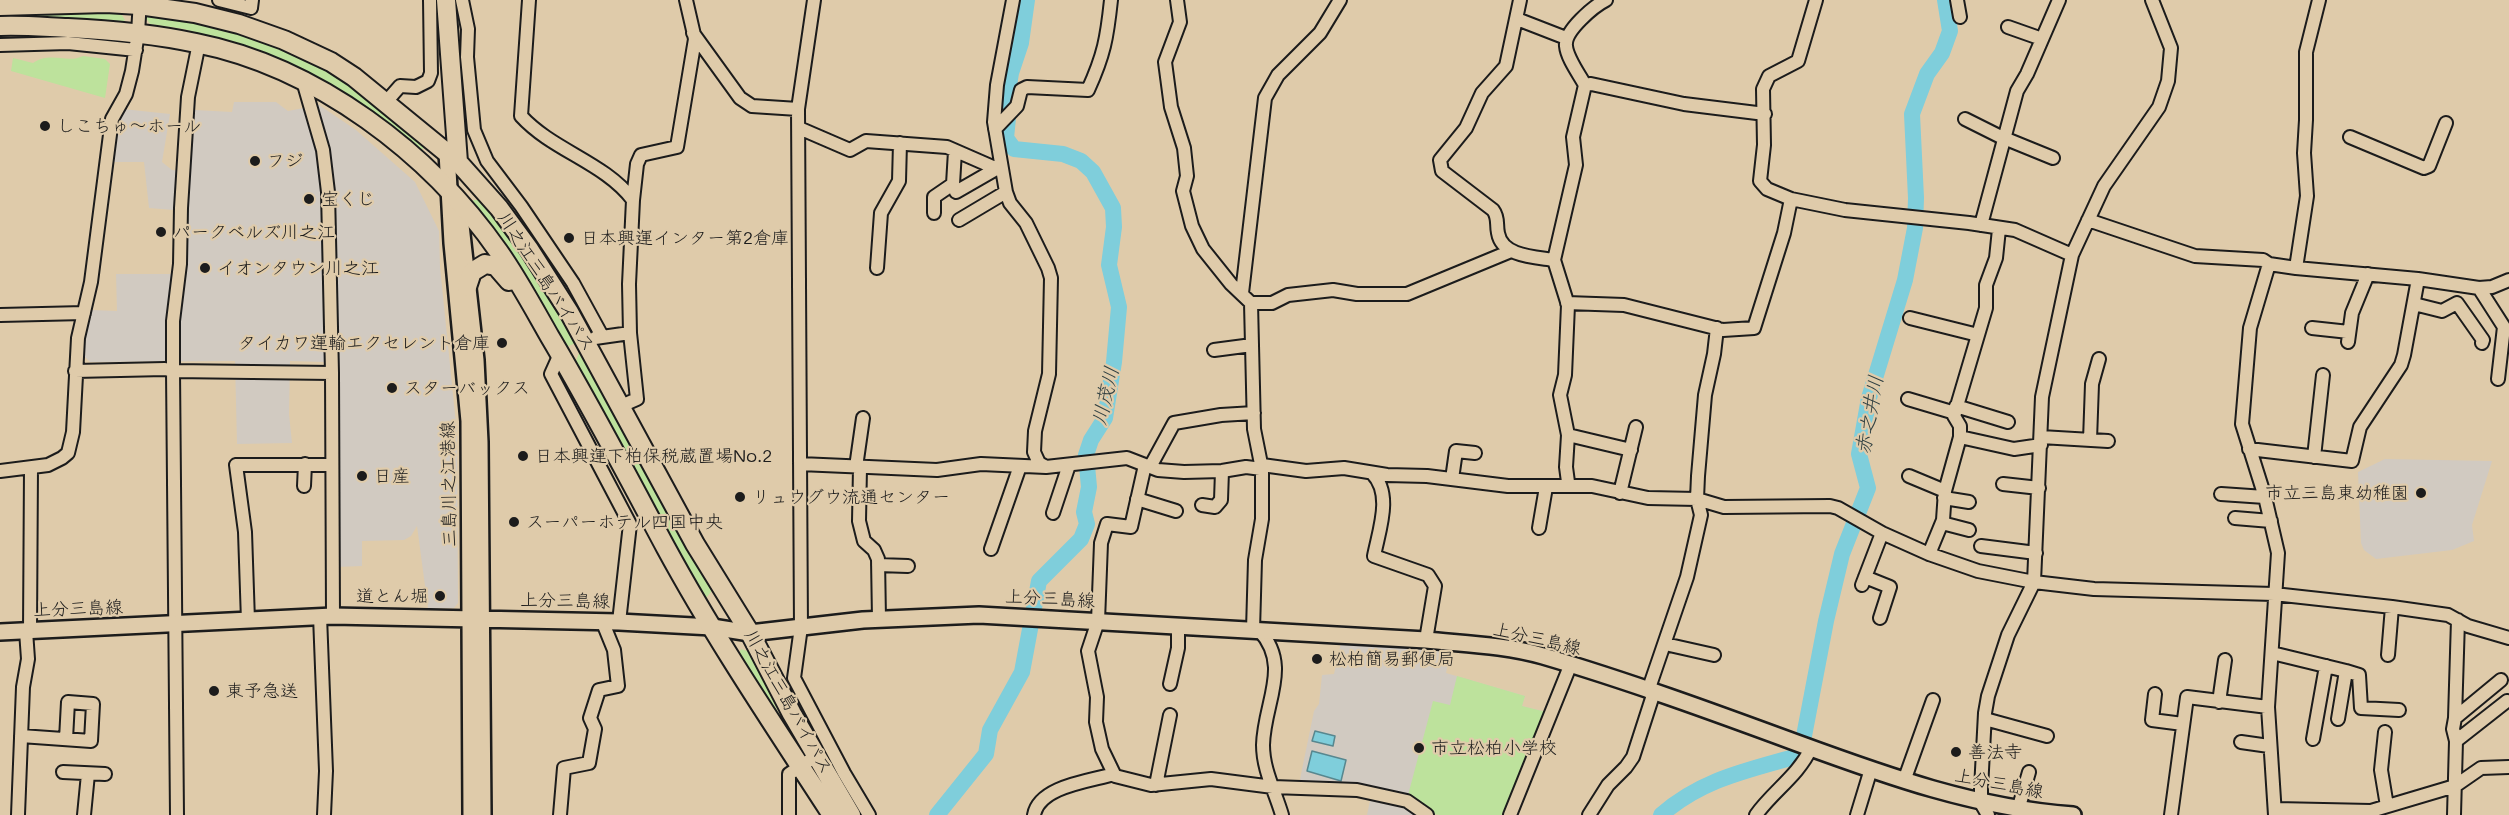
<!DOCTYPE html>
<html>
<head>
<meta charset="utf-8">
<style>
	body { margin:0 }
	canvas { display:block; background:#dfcbaa }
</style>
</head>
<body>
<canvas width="2509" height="815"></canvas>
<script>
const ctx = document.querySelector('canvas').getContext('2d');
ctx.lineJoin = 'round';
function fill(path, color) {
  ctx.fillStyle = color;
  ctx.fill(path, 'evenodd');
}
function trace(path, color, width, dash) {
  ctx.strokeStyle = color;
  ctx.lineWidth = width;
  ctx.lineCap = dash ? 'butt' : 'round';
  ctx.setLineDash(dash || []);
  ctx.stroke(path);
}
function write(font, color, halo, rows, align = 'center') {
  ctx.font = font + ' Mali,"Klee One",sans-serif';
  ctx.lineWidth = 4.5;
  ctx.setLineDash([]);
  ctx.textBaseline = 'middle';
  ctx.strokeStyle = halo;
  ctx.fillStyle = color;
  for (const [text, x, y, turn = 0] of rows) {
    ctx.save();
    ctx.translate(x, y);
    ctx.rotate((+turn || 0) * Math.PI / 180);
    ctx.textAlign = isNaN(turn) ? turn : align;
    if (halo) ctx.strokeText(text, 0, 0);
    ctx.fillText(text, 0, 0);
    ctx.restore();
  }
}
fill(new Path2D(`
	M234,102H276L288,111L319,105L356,130L415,182L439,231L440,267L457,434L458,603L454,608H428L417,526L411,536L404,540L362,541V566L337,567L340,524L339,374L323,362L290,361L289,414L292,443L237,444L235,361L90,362L82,354L91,310L117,311L116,274H183L186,211L149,208L144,162H113L119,120L123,109L170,114L162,162L172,170L188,172L195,110L232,112Z
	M2385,459L2492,461L2472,525L2474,541L2452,550L2376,559L2364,550L2361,543L2358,472Z
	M1341,643L1451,651L1446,673L1525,696L1522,706L1546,712L1440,815L1412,801L1299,784L1314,711L1319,704L1322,675L1334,674Z
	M1371,796L1398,803L1415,815H1367Z`), '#d1cac1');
fill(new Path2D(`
	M11,12L58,14L120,12L125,20L122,23L30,21L0,17V13Z
	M149,14L185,17L276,44L330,71L390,116L424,148L418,151L258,55L184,29L150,24L146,18Z
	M83,56L105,59L110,64L105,98L11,71L13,58L33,63C51,51 67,64 83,56Z
	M474,200H480L487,204L550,294L576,343L566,347L542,307L526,274L471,202Z
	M584,350L711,586V592L706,598H701L583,377L576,361L579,353Z
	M741,649L750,652L778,712L801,752L738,656Z
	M1457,676L1525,696L1522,706L1546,712L1506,815H1440L1433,814L1407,799L1433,701L1450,705Z`), '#bde29c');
const water = new Path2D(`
	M1315,731L1335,736L1333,746L1312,741Z
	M1312,751L1346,760L1341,781L1307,771Z`);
fill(water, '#7fcedb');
trace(water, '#57878f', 1.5);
trace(new Path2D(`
	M937,815L986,754L990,730L1022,672L1039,581L1081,539L1087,524L1084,512L1089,487L1086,455L1091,440L1105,418L1114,362L1119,307L1109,265L1114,227L1113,208L1093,172L1081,161L1063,154L1014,149L1006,138L1008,118L1005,111L1011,73L1021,43L1027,0
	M1661,815C1701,780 1745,771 1794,757L1804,736L1826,621L1842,554L1868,488L1859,454L1869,398L1905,280L1915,228L1916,198L1912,114L1927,74L1942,53L1950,31L1945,0`), '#7fcedb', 16);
const minor = new Path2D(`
	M219,0L251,8L252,0
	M462,0L468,29L467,57L474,130L487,161L521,206L573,283L602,336
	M529,0L521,116C553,151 604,162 633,200
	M814,0L798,109L801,627L794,678L844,773L869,815
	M1013,0L997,85L994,122L1006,192L1010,203L1026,223L1048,268L1051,278L1049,374L1035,431L1034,452L1039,463L1046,467
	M1177,0L1180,22L1165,62L1171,107L1184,148L1187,176L1183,191L1192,226L1203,249L1231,284L1251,303H1272L1288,295L1333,290L1357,294H1407L1511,251
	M1520,0L1506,66L1482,93L1466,128L1440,160L1442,171L1493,210C1499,218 1496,224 1498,233C1502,257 1536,257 1554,260
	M1816,0L1798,61L1769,76L1763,89L1764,145L1760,181L1767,189L1791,199L1845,210L1969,223L2015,230L2072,255
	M1957,0L1960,17
	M1517,19L1566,38
	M2008,27L2042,39
	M693,33L740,98L752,106L798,109
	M199,43L188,97L181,208L180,264L173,321V371L332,373
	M0,45L68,43L136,50
	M303,81L323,150L328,192L332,373L333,616
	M1585,85L1591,84L1684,104L1765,114
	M386,102L400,86L416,87L428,81L431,73L430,0
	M1965,119L1999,136L2053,158
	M799,128L850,150L866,141L947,147L1002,171
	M995,129L1017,106L1021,90L1027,87L1088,90C1104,55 1107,38 1111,0
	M2350,137L2424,168L2429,166L2446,123
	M956,192L996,169
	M934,213V197L953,184L955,151
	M959,220L1006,192
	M2088,220L2195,256L2263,260L2269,264L2296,268L2307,196L2304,153L2306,120V52L2319,0
	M1981,225L2017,91L2027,74L2059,0
	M2269,264L2250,328L2242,424L2265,497L2278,553L2268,707L2275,815
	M877,268L881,213L899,181L900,143
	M2296,268L2418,279L2479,288L2492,287L2509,280
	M2479,288L2504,327L2498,379
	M1242,293L1265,98L1278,75L1320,33L1340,0
	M1251,303L1254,429L1262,469V519L1255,560L1253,630
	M1567,303L1624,305L1723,330L1754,328L1784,233L1791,199
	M2414,304L2442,311L2457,303L2483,340L2482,343
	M0,315L84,313
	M1910,318L1978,335
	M2312,328L2349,332
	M595,338L630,333
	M2348,342L2352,313L2368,274
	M1214,350L1252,345
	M560,354L551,374L630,524L619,622
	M75,371L165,369L173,371L177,815
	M1908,399L1955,413
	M621,406L637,399L630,333L629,284L633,200L637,164L641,155L677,147L695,39L686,0
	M1956,406L2008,422
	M1568,435L1631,450
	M1960,437L2014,449L2041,445
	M2041,437L2108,441
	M2090,440L2092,384L2099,359
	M2249,449L2352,461L2360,427L2401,365L2404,355L2418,279
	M2314,457L2323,375
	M800,464L937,470L981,464L1046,467L1127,458L1158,470L1184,472L1222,471L1246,467L1262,469
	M1145,465L1131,527L1107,524L1101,543L1098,621L1088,651L1097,697L1096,722L1102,749L1115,776L1151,785L1211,779L1273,787L1357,790L1407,801L1427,815
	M1262,465L1306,471L1344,468L1387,475L1427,476L1508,486H1592L1648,498L1697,499L1724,507L1830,506L1838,508L1882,533L1929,554L1978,571L2034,582L2094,589L2274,594L2392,607L2448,615L2468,626L2509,638
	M856,467L863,418
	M1150,467L1174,423L1221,415L1254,413
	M860,468L859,521L864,541L874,550L878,559L879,619
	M0,471L48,465L62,458L68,453L73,432L78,338L91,282L112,119L126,94L132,71L138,33L140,0
	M1372,473C1393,494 1379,530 1374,556L1428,575L1435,586L1426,640
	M1909,476L1945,491
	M1452,479L1456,451L1475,453
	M2003,484L2039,488
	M304,486L305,464
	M1571,486L1568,482L1566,467L1568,435L1560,395L1565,375L1568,305L1554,260L1576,165L1573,137L1585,85C1579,74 1567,58 1566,46C1564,31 1594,6 1606,0
	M1620,493L1636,427
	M2221,494L2265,497
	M1944,498L1969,502
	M1137,499L1176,511
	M1202,505L1215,507L1221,500L1222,471
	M1053,513L1069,465
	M2235,518L2271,521
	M1942,523L1969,530
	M1539,528L1546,487
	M1981,546L2036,553
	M991,549L1020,466
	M1929,554L1943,520L1945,491L1960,437V426L1954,416L1986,308V285L1996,258L1999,229
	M878,565L908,566
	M1865,577L1890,587L1880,618
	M1862,585L1882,533
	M320,616L326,771L324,815
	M248,621L245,532L236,465H332
	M30,630L31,468
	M1259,630C1292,666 1264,702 1263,745C1263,770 1275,791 1282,815
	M1665,644L1714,655
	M2272,653L2346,671L2338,719
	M2388,655L2392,607
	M2346,671L2359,675L2361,708L2399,710
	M1170,684L1178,648V626
	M1648,691L1687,577L1701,515L1697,499L1698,476L1705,395L1714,354L1717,328
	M2155,694L2152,720L2183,724
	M2219,702L2225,660
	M2455,718L2501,680
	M1985,719L2047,736
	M2385,732L2381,770L2387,806
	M21,736L91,741L93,704L68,702L66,739
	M2313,739L2326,666
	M2456,741L2507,701
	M2241,742L2269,746
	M63,772L105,774
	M1904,781L1933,700
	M1156,785L1170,715
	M2276,809L2371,811L2455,786L2481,768L2509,767
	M2018,810L2029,772
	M18,815L23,687L28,659L26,631
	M84,815L88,774
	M560,815L564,768L589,763L595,729L590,718L599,690L618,686L614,650L603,623
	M789,815V774L816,756
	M1034,815C1039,786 1091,781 1114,774
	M1510,815L1570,666
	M1589,815L1608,785L1626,767L1633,757L1654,692
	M1756,815C1773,791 1798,776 1811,748
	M1857,815L1871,769
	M1988,815L1981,803V789L1985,713L1988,696L2008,635L2034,582L2042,397L2072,255L2104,186L2159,107L2168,81L2171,48L2152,0
	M2171,815L2187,697L2268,707
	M2454,815L2456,741L2453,729L2455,718L2458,620`);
const major = new Path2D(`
	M447,152L452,243L469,421L471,815
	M460,216L476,360L480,442L483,815
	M0,632L333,616L619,622L712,627L750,633L863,620L979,615L1426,640C1465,644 1505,645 1543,656C1628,681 1713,712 1797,743C1887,776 1976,808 2073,815`);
const highway = new Path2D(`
	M446,0L458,162
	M0,6L106,3L139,5L195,13L239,24L284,40L331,62L354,77L458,162L499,208L529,249L569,312L695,544L750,633L792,714L851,815
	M0,26C22,25 45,27 68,28C111,30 154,34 196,43C317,67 430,153 499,252C518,279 534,309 550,337C591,406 628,477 666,548C716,640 775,727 832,815
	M467,287L472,272L485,264L496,266L509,281`);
trace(minor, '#1c1c1c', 16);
trace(major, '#1c1c1c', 20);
trace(highway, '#1c1c1c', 22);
trace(minor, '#dfcbaa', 12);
trace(major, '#dfcbaa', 15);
trace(highway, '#dfcbaa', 18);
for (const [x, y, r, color] of [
	[45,126,6,"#1c1c1c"],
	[255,161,6,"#1c1c1c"],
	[309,199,6,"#1c1c1c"],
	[161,232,6,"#1c1c1c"],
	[569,238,6,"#1c1c1c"],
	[205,268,6,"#1c1c1c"],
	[502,343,6,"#1c1c1c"],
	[392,388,6,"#1c1c1c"],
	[523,456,6,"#1c1c1c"],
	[362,476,6,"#1c1c1c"],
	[2421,493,6,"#1c1c1c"],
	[740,497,6,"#1c1c1c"],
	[514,522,6,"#1c1c1c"],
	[440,596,6,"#1c1c1c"],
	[1317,659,6,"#1c1c1c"],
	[214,691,6,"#1c1c1c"],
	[1419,748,6,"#1c1c1c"],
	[1956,752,6,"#1c1c1c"]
]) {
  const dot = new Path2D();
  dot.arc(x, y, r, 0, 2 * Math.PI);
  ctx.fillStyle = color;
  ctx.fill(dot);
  trace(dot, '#dfcbaa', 2);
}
write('18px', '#1c1c1c', '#dfcbaa', [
	["しこちゅ～ホール",57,126],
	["フジ",267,161],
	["宝くじ",321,199],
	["パークベルズ川之江",173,232],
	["日本興運インター第2倉庫",581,238],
	["イオンタウン川之江",217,268],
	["タイカワ運輸エクセレント倉庫",490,343,"right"],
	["スターバックス",404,388],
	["日本興運下柏保税蔵置場No.2",535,456],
	["日産",374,476],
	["市立三島東幼稚園",2409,493,"right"],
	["リュウグウ流通センター",752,497],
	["スーパーホテル四国中央",526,522],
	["道とん堀",428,596,"right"],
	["松柏簡易郵便局",1329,659],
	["東予急送",226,691],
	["市立松柏小学校",1431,748],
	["善法寺",1968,752]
], 'left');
write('18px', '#1c1c1c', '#dfcbaa', [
	["川之江三島バイパス",546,282,57],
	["三島川之江港線",449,484,-91],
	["上分三島線",1050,599,3],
	["上分三島線",565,601,1],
	["上分三島線",78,609,-2],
	["上分三島線",1537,639,13],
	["川之江三島バイパス",788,702,61],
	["上分三島線",1999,784,11]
]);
write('italic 20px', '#304042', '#dfcbaa', [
	["川茂川",1106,396,-77],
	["赤之井川",1870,415,-80]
]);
</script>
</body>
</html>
